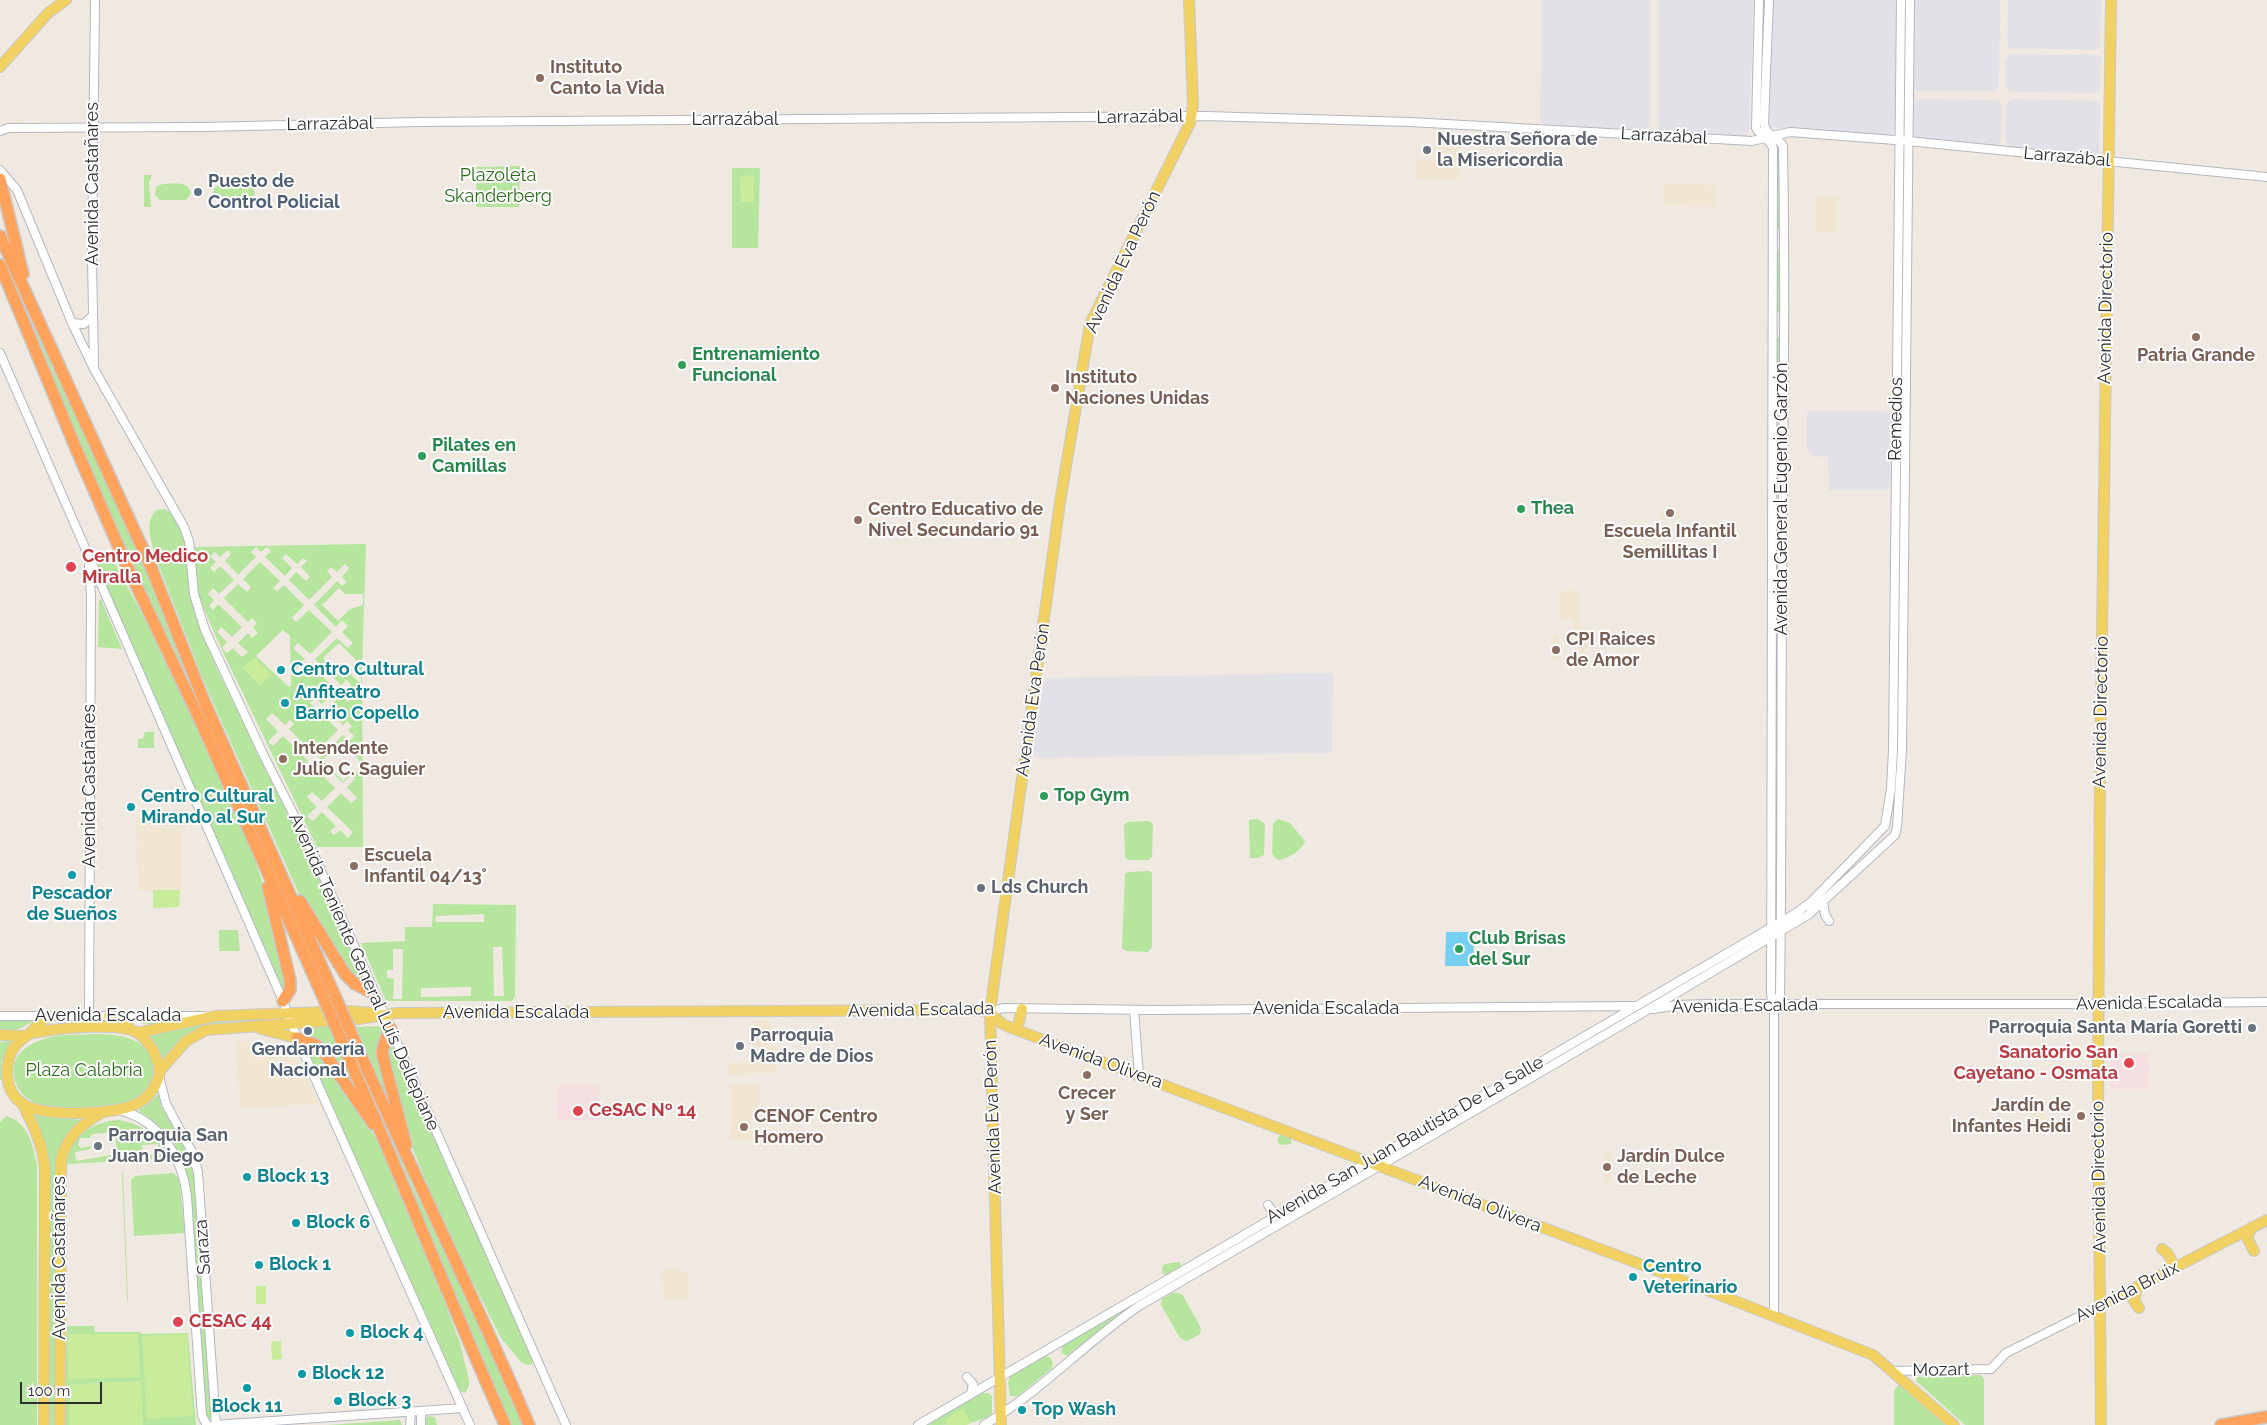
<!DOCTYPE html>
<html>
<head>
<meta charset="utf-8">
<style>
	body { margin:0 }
	#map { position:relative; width:2267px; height:1425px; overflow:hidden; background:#efe9e1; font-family:Raleway,sans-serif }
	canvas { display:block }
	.scale { position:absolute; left:20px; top:1382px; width:82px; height:22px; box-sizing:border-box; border:2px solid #2e2e2e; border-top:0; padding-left:6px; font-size:15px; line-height:18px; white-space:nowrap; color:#2e2e2e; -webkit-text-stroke:4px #fff; paint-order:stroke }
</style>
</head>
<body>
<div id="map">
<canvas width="2267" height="1425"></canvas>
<div class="scale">100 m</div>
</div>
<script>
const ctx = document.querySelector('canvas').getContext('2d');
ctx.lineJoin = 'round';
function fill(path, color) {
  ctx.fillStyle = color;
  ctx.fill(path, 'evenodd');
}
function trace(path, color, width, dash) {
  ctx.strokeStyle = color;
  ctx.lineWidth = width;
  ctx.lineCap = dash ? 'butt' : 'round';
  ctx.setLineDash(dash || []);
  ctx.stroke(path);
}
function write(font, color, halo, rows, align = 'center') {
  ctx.font = font + ' Raleway,sans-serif';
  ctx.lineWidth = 4;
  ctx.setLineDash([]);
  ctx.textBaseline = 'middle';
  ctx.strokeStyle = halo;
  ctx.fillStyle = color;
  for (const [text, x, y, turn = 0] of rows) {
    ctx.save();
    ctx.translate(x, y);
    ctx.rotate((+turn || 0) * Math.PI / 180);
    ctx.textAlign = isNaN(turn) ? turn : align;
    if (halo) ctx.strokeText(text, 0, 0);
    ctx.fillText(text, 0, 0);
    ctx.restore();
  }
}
fill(new Path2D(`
	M1542,0H1651L1650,124L1647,130L1547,126L1542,123L1540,118Z
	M1658,0H1754L1749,129L1746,135L1742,136L1664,132L1658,129Z
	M1769,0H1896L1895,130L1892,134L1888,136L1768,127L1765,121Z
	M1911,0H2000L1999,85L1996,91H1916L1911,88Z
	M2008,0H2101L2100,47L2095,50L2009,48L2007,43Z
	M2011,54L2098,55L2101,59L2100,89L2094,93L2011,92L2006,87V60Z
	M1919,99L1998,100L2002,106L2001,142L1994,146L1914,137L1912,134V106L1914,102Z
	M2011,99L2097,101L2100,106L2099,154L2094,156L2010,147L2005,140L2006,104Z
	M1807,411H1883L1889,413L1892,418L1890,487L1885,490H1829L1828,457L1811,456V452H1807Z
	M1333,673L1332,753L1042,758L1035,756L1033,753L1043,685L1049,678Z`), '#e3e1e8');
fill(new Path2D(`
	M1452,139H1460V179L1416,178V160H1437L1438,140H1452Z
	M1663,184L1716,185L1714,207L1663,206Z
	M1815,197H1837V231L1815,232Z
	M1660,511H1681V518H1660Z
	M1580,590V628L1587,629L1586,661H1579V633L1573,632V619H1559V591Z
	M1553,634H1559V661H1552Z
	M144,809L182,810V891L138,890L136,817L141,814Z
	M754,1019H770V1046H777V1073L728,1074L727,1063L754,1062Z
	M236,1041L275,1042L287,1047L300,1062L319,1104L240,1108Z
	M1083,1065L1096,1070L1091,1083L1077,1080Z
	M731,1084H759V1111L752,1112V1141L730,1140Z
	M2031,1100H2046V1133H2031Z
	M2074,1114H2089V1121H2074Z
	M1604,1151H1611V1182H1604Z
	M662,1270H684L689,1275V1298L663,1299Z`), '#f0e6d1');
fill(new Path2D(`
	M2148,1053L2150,1089H2110L2109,1054Z
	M557,1085H596L599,1088V1120L557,1121Z`), '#f5dfe0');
fill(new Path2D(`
	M1762,0H1766L1760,121Z
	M1905,0H1907V83L1905,84Z
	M1779,153L1781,228L1778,229L1776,227V154Z
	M520,166L519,207H476V167Z
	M732,168H760L758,248H732Z
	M144,175H152L149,183L151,207H144Z
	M162,184C173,184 190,180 191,194L186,200H160L155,195L156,187Z
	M220,185H249L254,189L255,195L249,200H219L213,194L214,188Z
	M1779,249L1781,251V312L1778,313L1776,311V251Z
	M1902,249L1905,250L1904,312H1903Z
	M27,313L65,388L138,548L297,922L414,1189L471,1303L525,1425H511L467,1327L403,1167L200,707L144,594L62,403Z
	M1902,335L1904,337L1903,398L1902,399L1901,336Z
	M1776,337L1780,338V398L1778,400L1775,398Z
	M1900,419L1903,420L1902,483H1901Z
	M1778,421L1780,422L1779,484L1778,485L1775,483L1776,422Z
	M1901,503L1902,568L1900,569L1899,504Z
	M1778,505L1780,507V568L1776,569V506Z
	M165,509L173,515L184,536L197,608L216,667L324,887L364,982L360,986L323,934L299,894L207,689L155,556C152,542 143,521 157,510Z
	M366,544L362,670L363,847H317L221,648L197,593L195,547ZM256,547L261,552L267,547L271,551L265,557L285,576L292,568L282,558L286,554L297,564L303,558L307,561L301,567L310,577L306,581L296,572L289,580L309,600L332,577L327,571L331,567L337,572L345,564L349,568L342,577L347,582L342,586L337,581L314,605L336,627L342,620L348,626L342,632L353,643L348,648L337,638L315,659L341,685L346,680L351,684L346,690L353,697L348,702L341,695L327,709L343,725L347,721L352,726L348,730L354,736L349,741L343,735L319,759L343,783L351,775L355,779L347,787L357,798L351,803L341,793L327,807L353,832L348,838L340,830L334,835L330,831L336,826L322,812L313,821L307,816L317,807L307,797L312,792L322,801L335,788L313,766L301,777L297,772L308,761L283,736L273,746L268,742L278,731L266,719L272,713L285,725L290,720L294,724L289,729L314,754L338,730L322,714L317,719L312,714L316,709L310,703L315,698L322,704L336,690L310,664L299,676L294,671L305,659L293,648L298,643L310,654L332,632L309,610L296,622L292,618L304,605L284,585L277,591L273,588L280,581L260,562L243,579L251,587L247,592L238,584L224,598L248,622L252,618L257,623L253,627L258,633L252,638L248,633L238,643L248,652L242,657L233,648L227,653L222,648L227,642L217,632L221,627L232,637L242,627L218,604L213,610L209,606L214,600L208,594L213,588L219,594L234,580L220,566L214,572L210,568L216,562L210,556L215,552L220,557L228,550L231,554L225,561L238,575L256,557L251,552ZM339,588L345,594H363V605L350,609L338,621L322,605ZM283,630L290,636L291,685L289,687L256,656ZM339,643L359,663L355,667L361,674V684L349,673L343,678L323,658ZM341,741L359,760V771L353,772L343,781L322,760Z
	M100,554L116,565L188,701L257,865L274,922L288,985L281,990L107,591L95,557Z
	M1898,589L1901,590V652L1899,653H1897Z
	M1778,590V654H1776L1775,592Z
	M101,599L122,649L98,647L99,600Z
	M1899,674L1900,738L1898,739L1896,738L1897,675Z
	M1775,676H1778L1779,738L1776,740Z
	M145,732H154V748H138V739H143Z
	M1775,762H1778L1779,824L1777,826Z
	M1258,819L1265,824L1264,855L1257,858H1250L1249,820Z
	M1278,819L1290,823L1305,841C1301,851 1288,859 1278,860L1273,856L1272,852L1273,824Z
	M1149,821L1153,824L1152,857L1149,860H1128L1125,857L1124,825L1127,822Z
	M1775,846L1779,847L1776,902L1775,901Z
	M1149,871L1152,873V947L1148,952L1126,951L1122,948L1125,874L1128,872Z
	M433,904L516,905L515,996L512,1001H386L361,943L405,941V927H432ZM484,914V922H435L436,916ZM493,947H502L504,996H494ZM393,949H403L402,999H393L394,979L387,978V970H393ZM471,987V996L421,997V988Z
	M219,930H238L240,951H219Z
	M1763,937V939L1657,999Z
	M1636,1010L1637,1012L1530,1072Z
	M195,1017L157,1026L120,1019Z
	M0,1019H33L34,1021L15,1031L0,1033Z
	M274,1019L273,1021C230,1021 190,1017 164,1058L149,1037L151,1034L219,1020Z
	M384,1026L386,1028L381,1043L396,1120L355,1027Z
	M310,1027H329L363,1101L304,1035L305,1030Z
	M62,1035C84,1035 113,1031 133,1040C169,1056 154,1098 120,1104C99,1108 49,1111 30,1100C22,1096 17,1088 15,1080C6,1050 39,1038 62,1035Z
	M12,1041L1,1061L2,1079L0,1080V1042Z
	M391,1042L394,1045L530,1352L533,1360L532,1364L528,1365L521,1362L501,1338L442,1221L407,1134L386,1047Z
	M308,1047H314L366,1121L380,1146L416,1227L460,1343L469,1380V1386L465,1393L459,1391L314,1069L308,1054Z
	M1516,1080L1517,1081L1444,1123Z
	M160,1092L166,1112L187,1147L195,1171L213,1416L210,1419L205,1417L190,1188L186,1171L174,1143L151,1119L138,1110L147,1105Z
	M29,1112L60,1118L83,1120L64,1143L58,1425H49V1176Z
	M6,1116C28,1122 33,1145 37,1165V1425H0V1122Z
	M119,1120C142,1124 161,1137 172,1158L67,1164C66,1137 95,1121 119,1120ZM115,1132L117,1154L76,1161L75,1152L91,1149V1146L81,1148L78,1145L80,1138H90L92,1134ZM158,1144L159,1154L143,1155L142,1145Z
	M1281,1135L1291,1139V1144L1282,1145L1278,1143V1137Z
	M1362,1170L1363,1171L1285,1217L1284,1216Z
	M122,1173H123L128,1301L127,1300Z
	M173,1173L179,1178L185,1233L134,1236L131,1180L135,1176Z
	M1262,1229L1169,1284L1168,1283Z
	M1180,1262L1181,1266L1166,1275L1163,1274L1162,1268L1164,1264Z
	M1155,1291L1156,1292L1120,1313L1067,1356L1061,1353L1062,1346Z
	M1174,1292L1182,1294L1201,1328L1200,1334L1187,1341L1180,1338L1161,1305L1162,1299Z
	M67,1326H94L95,1332H141V1334L188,1333L196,1425H143L140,1381L69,1385V1425H64Z
	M1044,1356L1050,1357L1053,1363L1052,1368L1018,1396H1010L1008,1382L1010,1377Z
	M1981,1375L1984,1379V1425H1965L1916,1381L1917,1377Z
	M1899,1385L1902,1386L1945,1425H1894V1390Z
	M982,1393H988L992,1396V1414C978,1425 949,1425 928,1425Z
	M428,1416L435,1417L437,1425H425V1420Z
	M400,1420L402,1425H328Z`), '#b6e59e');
fill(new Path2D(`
	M754,175V202H741L740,176Z
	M242,185H249V200H242Z
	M254,657L272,675L260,686L243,668Z
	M153,890H180L179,907L153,908Z
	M256,1286H266V1304H256Z
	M68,1334H138L140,1377L68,1379Z
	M187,1334L193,1416L147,1419L142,1336Z
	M281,1341L282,1359L272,1360L271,1342Z
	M141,1381L143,1425H69V1385Z
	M963,1409L971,1423L967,1425H947L944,1420Z`), '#c9ec9a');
fill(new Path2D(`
	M1446,932H1474L1473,966H1445Z`), '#75cff0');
const minor = new Path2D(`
	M1759,0L1756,128C1760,136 1770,139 1773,148L1771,995L1774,1004V1316
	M1769,0L1764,123C1765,135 1777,136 1783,146C1786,298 1783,450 1782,602C1781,733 1782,864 1780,995L1774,1004
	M0,131L8,128L203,127L418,122L1205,116L1410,122L1752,141L1790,132L1908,141L2267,177
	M0,170L17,190L72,323L94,369L184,527L189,541L194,594L205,630L263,754L314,855L566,1425
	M72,323L84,324L93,315
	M0,353L283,1001L297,1038L470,1425
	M94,365L92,259L95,0
	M89,565L91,597L89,1016
	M1823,902L1825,915L1829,921
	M1653,1009L1678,1005L1709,1004H2074L2267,1002
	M1134,1010L1139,1075
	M990,1012L1003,1008L1157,1010L1633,1006
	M0,1016H204
	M159,1076L166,1104L192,1152L198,1172L216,1425
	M118,1110C159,1119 182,1156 187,1197L202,1416L207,1425
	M1268,1205L1273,1212L1271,1218
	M1892,1371L1991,1369L2006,1353L2100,1306
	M967,1377L973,1384L971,1393
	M421,1412V1425
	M214,1425L463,1408
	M410,1425L411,1413
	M918,1425L1796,913L1811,902L1885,826L1891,789L1893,750L1901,0
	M984,1425C1039,1393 1086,1342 1139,1306L1668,998L1808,915L1895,835L1897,827L1902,750L1910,0`);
const major = new Path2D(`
	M0,67L48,13L66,0
	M348,1011L373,1013
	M990,1012L1001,1023L1009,1027L1648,1267L1873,1355L1954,1425
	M109,1016L122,1021L131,1030
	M352,1020L397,1013L970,1010L990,1012
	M261,1029L297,1038
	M1017,1029L1022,1009
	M137,1033L216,1016L323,1012
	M29,1034C50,1029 119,1021 138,1033C144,1038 151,1046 155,1054C157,1059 161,1069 159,1076C155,1088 147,1099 136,1104C114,1115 44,1117 23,1104C4,1092 3,1063 15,1046C18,1041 25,1038 29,1034C37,1027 39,1022 49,1017
	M0,1035L25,1036
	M159,1072L186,1041L206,1030L326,1021
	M22,1103C33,1125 43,1144 45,1169L44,1425
	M2252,1227L2247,1238L2254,1251
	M2162,1249C2171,1255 2175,1263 2166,1271
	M2137,1288L2134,1301L2139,1308
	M2100,1306L2267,1220
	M60,1425L61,1160C66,1137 83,1123 103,1112
	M1001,1425L990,1012L1060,502L1090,324L1190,123L1193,105L1189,0
	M2101,1425L2098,1073L2100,777L2111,0`);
const highway = new Path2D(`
	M0,179L23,274
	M0,236L151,567L204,701L335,996
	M0,265L77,451L127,566L200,720L323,997
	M268,887L290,980V990L283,1001
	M300,901L345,974L355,984L373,993
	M391,1029L385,1041L382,1053L406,1145
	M297,1038L316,1045L323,1051L373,1124
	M367,1069C420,1188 478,1305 529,1425
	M356,1075C407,1191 453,1309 505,1425
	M2221,1425L2267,1417`);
trace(minor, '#b4b7c1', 10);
trace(major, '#c9c9c9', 12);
trace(highway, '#c9c9c9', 14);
trace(minor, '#fff', 8);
trace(major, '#f2d163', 10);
trace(highway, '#ffa35c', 11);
const highwayBridge = new Path2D(`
	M335,996L367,1069
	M323,997L356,1075`);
trace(highwayBridge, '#c9c9c9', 14, []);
trace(highwayBridge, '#ffa35c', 11);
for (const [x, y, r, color] of [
	[540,78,5,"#8d6e63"],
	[1427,150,5,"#6b7280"],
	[198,192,5,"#5c6f8a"],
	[2196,337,5,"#8d6e63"],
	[682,365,5,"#2e9e5b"],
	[1055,388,5,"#8d6e63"],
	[422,456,5,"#2e9e5b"],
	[1521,509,5,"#2e9e5b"],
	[1670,513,5,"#8d6e63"],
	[858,520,5,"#8d6e63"],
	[71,567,6,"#e0444e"],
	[1556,650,5,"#8d6e63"],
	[281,670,5,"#0f9aa8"],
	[285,703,5,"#0f9aa8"],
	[283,759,5,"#8d6e63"],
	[1044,796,5,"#2e9e5b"],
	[131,807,5,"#0f9aa8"],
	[354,866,5,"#8d6e63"],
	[72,875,5,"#0f9aa8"],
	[981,888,5,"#6b7280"],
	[1459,949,5,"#2e9e5b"],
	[2252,1028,5,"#6b7280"],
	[308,1031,5,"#5c6f8a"],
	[740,1046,5,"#6b7280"],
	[2129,1063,6,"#e0444e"],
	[1087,1075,5,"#8d6e63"],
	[578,1111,6,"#e0444e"],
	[2081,1116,5,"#8d6e63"],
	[744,1127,5,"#8d6e63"],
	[98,1146,5,"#6b7280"],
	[1607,1167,5,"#8d6e63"],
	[247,1177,5,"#0f9aa8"],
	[296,1223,5,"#0f9aa8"],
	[259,1265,5,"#0f9aa8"],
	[1633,1277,5,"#0f9aa8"],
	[178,1322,6,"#e0444e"],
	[350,1333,5,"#0f9aa8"],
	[302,1374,5,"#0f9aa8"],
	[247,1388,5,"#0f9aa8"],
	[338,1401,5,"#0f9aa8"],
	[1022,1410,5,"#0f9aa8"]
]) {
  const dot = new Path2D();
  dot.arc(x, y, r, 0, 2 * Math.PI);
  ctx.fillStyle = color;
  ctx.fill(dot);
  trace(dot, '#fff', 2);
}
write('bold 18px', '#785e54', '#fff', [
	["Instituto",550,68],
	["Canto la Vida",550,89],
	["Patria Grande",2196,356,"center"],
	["Instituto",1065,378],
	["Naciones Unidas",1065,399],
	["Centro Educativo de",868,510],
	["Nivel Secundario 91",868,531],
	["Escuela Infantil",1670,532,"center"],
	["Semillitas I",1670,553,"center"],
	["CPI Raices",1566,640],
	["de Amor",1566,661],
	["Intendente",293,749],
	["Julio C. Saguier",293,770],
	["Escuela",364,856],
	["Infantil 04/13°",364,877],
	["Crecer",1087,1094,"center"],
	["y Ser",1087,1115,"center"],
	["Jardín de",2071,1106,"right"],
	["Infantes Heidi",2071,1127,"right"],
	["CENOF Centro",754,1117],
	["Homero",754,1138],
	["Jardín Dulce",1617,1157],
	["de Leche",1617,1178]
], 'left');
write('18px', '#2e2e2e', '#fff', [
	["Larrazábal",1140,117,-1],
	["Larrazábal",735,120],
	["Larrazábal",330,124,-1],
	["Larrazábal",1664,136,3],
	["Larrazábal",2067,157,5],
	["Avenida Castañares",93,184,-90],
	["Avenida Eva Perón",1123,262,-65],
	["Avenida Directorio",2106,308,-89],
	["Remedios",1896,419,-89],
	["Avenida General Eugenio Garzón",1782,499,-90],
	["Avenida Eva Perón",1033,700,-82],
	["Avenida Directorio",2101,712,-89],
	["Avenida Castañares",90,786,-90],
	["Avenida Teniente General Luís Dellepiane",364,972,66],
	["Avenida Escalada",2149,1003,-1],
	["Avenida Escalada",1745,1006,-1],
	["Avenida Escalada",1326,1009],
	["Avenida Escalada",921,1010,-1],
	["Avenida Escalada",516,1013],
	["Avenida Escalada",108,1016],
	["Avenida Olivera",1101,1061,20],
	["Avenida Eva Perón",993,1117,-92],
	["Avenida San Juan Bautista De La Salle",1405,1140,-30],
	["Avenida Directorio",2099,1177,-91],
	["Avenida Olivera",1480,1204,21],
	["Saraza",203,1247,-94],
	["Avenida Castañares",60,1258,-90],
	["Avenida Bruix",2127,1292,-27],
	["Mozart",1941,1370,-1]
]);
write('bold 18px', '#5b616d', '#fff', [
	["Nuestra Señora de",1437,140],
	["la Misericordia",1437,161],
	["Lds Church",991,888],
	["Parroquia Santa María Goretti",2242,1028,"right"],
	["Parroquia",750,1036],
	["Madre de Dios",750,1057],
	["Parroquia San",108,1136],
	["Juan Diego",108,1157]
], 'left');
write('18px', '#2c6e1b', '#fff', [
	["Plazoleta",498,176],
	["Skanderberg",498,197],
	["Plaza Calabria",84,1071]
]);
write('bold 18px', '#4e5e75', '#fff', [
	["Puesto de",208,182],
	["Control Policial",208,203],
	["Gendarmería",308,1050,"center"],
	["Nacional",308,1071,"center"]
], 'left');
write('bold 18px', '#27864d', '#fff', [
	["Entrenamiento",692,355],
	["Funcional",692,376],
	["Pilates en",432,446],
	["Camillas",432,467],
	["Thea",1531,509],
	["Top Gym",1054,796],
	["Club Brisas",1469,939],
	["del Sur",1469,960]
], 'left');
write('bold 18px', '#be3a42', '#fff', [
	["Centro Medico",82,557],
	["Miralla",82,578],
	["Sanatorio San",2118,1053,"right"],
	["Cayetano - Osmata",2118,1074,"right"],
	["CeSAC Nº 14",589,1111],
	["CESAC 44",189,1322]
], 'left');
write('bold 18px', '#0d838f', '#fff', [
	["Centro Cultural",291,670],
	["Anfiteatro",295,693],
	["Barrio Copello",295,714],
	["Centro Cultural",141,797],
	["Mirando al Sur",141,818],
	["Pescador",72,894,"center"],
	["de Sueños",72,915,"center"],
	["Block 13",257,1177],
	["Block 6",306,1223],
	["Block 1",269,1265],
	["Centro",1643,1267],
	["Veterinario",1643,1288],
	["Block 4",360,1333],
	["Block 12",312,1374],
	["Block 3",348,1401],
	["Block 11",247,1407,"center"],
	["Top Wash",1032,1410]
], 'left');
</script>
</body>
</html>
